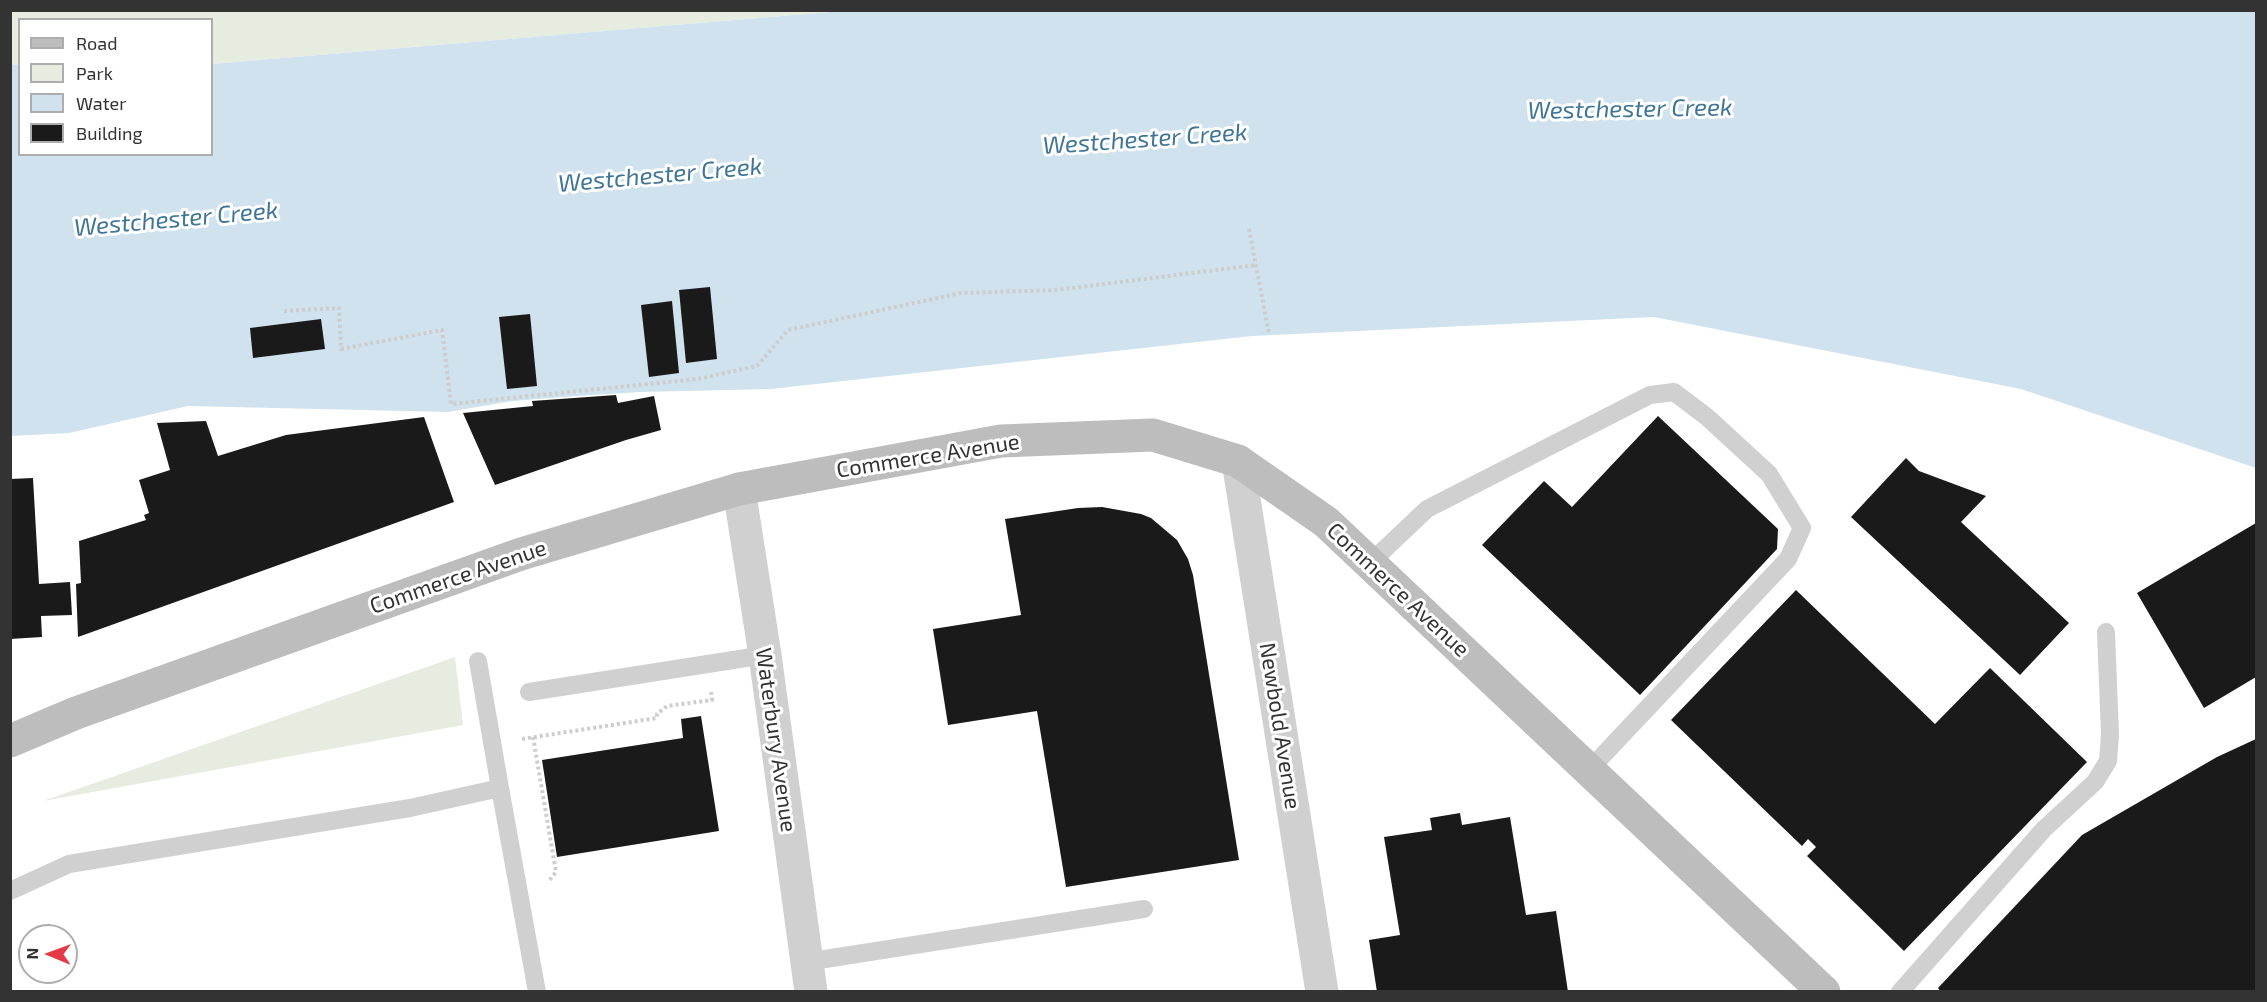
<!DOCTYPE html>
<html>
<head>
<meta charset="utf-8">
<style>
	body { margin:0 }
	#map { position:relative; width:2267px; height:1002px; overflow:hidden; background:#fff; font-family:"Exo 2",sans-serif }
	canvas { display:block }
	.frame { position:absolute; inset:0; border:12px solid #333; pointer-events:none }
	.legend { position:absolute; left:18px; top:18px; width:195px; height:138px; box-sizing:border-box; background:#fff; border:2px solid #adadad; margin:0; padding:8px 10px; list-style:none; font-size:18px; color:#333 }
	.legend li { display:flex; align-items:center; gap:12px; height:30px }
	.legend b { width:30px; border:2px solid #adadad }
	.north { position:absolute; left:18px; top:924px; width:60px; height:60px; box-sizing:border-box; background:#fff; border:2px solid #adadad; border-radius:50%; rotate:271deg; font-size:16px; font-weight:700; line-height:24px; text-align:center; color:#333 }
	.north::after { content:''; display:block; margin:auto; width:21px; height:27px; background:#e63946; clip-path:polygon(50% 0,100% 100%,50% 72%,0 100%) }
</style>
</head>
<body>
<div id="map">
<canvas width="2267" height="1002"></canvas>
<div class="frame"></div>
<ul class="legend">
<li><b style="height:8px;background:#bdbdbd"></b>Road</li>
<li><b style="height:16px;background:#e6ecdf"></b>Park</li>
<li><b style="height:16px;background:#cfe2ee"></b>Water</li>
<li><b style="height:16px;background:#1a1a1a"></b>Building</li>
</ul>
<div class="north">N</div>
</div>
<script>
const ctx = document.querySelector('canvas').getContext('2d');
ctx.lineJoin = 'round';
function fill(path, color) {
  ctx.fillStyle = color;
  ctx.fill(path, 'evenodd');
}
function trace(path, color, width, dash) {
  ctx.strokeStyle = color;
  ctx.lineWidth = width;
  ctx.lineCap = dash ? 'butt' : 'round';
  ctx.setLineDash(dash || []);
  ctx.stroke(path);
}
function write(font, color, halo, rows, align = 'center') {
  ctx.font = font + ' "Exo 2",sans-serif';
  ctx.lineWidth = 6;
  ctx.setLineDash([]);
  ctx.textBaseline = 'middle';
  ctx.strokeStyle = halo;
  ctx.fillStyle = color;
  for (const [text, x, y, turn = 0] of rows) {
    ctx.save();
    ctx.translate(x, y);
    ctx.rotate((+turn || 0) * Math.PI / 180);
    ctx.textAlign = isNaN(turn) ? turn : align;
    if (halo) ctx.strokeText(text, 0, 0);
    ctx.fillText(text, 0, 0);
    ctx.restore();
  }
}
fill(new Path2D(`
	M10,11H842L212,64V20H20L19,65L11,64Z
	M455,657L463,725L43,801Z`), '#e6ecdf');
fill(new Path2D(`
	M842,11H2256V468L2021,389L1654,317L1252,336L771,389L641,392L577,396L512,401L448,412L188,406L69,433L11,436L10,64L19,65L20,154H212V64Z`), '#cfe2ee');
fill(new Path2D(`
	M710,287L717,359L686,363L679,290Z
	M672,301L679,373L649,377L641,305Z
	M530,314L537,386L507,389L499,317Z
	M321,319L325,349L253,358L250,328Z
	M616,395L618,403L654,396L661,430L626,440L495,485L463,413L533,406L532,401Z
	M1658,416L1778,529L1777,549L1640,695L1482,545L1544,481L1572,507Z
	M424,417L454,502L78,637L76,584L81,583L79,541L146,520L144,515L149,513L139,480L170,470L157,423L206,421L218,456L286,435Z
	M1906,458L1919,471L1986,496L1961,522L2069,623L2020,675L1851,517Z
	M33,478L39,584L70,582L72,615L41,616L42,637L10,639V479Z
	M1102,507L1141,514L1151,518L1177,540L1188,559L1193,575L1239,860L1066,887L1037,711L948,725L933,629L1021,615L1005,519L1078,508Z
	M2256,523V677L2204,708L2137,593Z
	M1796,590L1935,724L1990,668L2087,762L1904,951L1807,856L1816,847L1808,839L1802,846L1671,720Z
	M701,716L719,831L557,857L542,760L683,738L681,719Z
	M2256,739V992H1941L1938,988L2082,835L2217,757Z
	M1460,813L1462,825L1510,817L1526,915L1556,911L1568,992H1377L1369,940L1400,935L1384,837L1432,830L1430,818Z`), '#1a1a1a');
trace(new Path2D(`
	M1249,229L1269,334
	M284,311L339,308L341,349L442,330L451,404L698,379L757,366L788,330L961,293L1056,290L1256,265
	M533,737L556,872L548,882
	M522,739L657,718V714L667,706L712,700L711,692`), '#cdcdcd', 4, [3, 3]);
trace(new Path2D(`
	M1370,563L1427,509L1650,395L1674,392L1707,417L1769,474L1802,528L1788,559L1589,770
	M529,692L765,655
	M500,788L537,992
	M10,891L69,864L410,808L500,788L478,661
	M806,962L1144,909
	M1900,992L2044,829L2095,782L2108,761L2110,735L2106,632`), '#d0d0d0', 18);
trace(new Path2D(`
	M1238,461L1322,992
	M739,489L765,655L811,992`), '#d0d0d0', 33);
trace(new Path2D(`
	M10,741L76,713L521,554L739,489L1001,441L1153,435L1238,461L1326,522L1824,992`), '#bdbdbd', 33);
write('22px', '#333', '#fff', [
	["Commerce Avenue",928,456,-9],
	["Commerce Avenue",458,577,-19],
	["Commerce Avenue",1398,590,43],
	["Newbold Avenue",1280,726,81],
	["Waterbury Avenue",776,740,82]
]);
write('italic 24px', '#3f7597', '#fff', [
	["Westchester Creek",1630,109,-1],
	["Westchester Creek",1145,139,-4],
	["Westchester Creek",660,175,-5],
	["Westchester Creek",176,219,-5]
]);
</script>
</body>
</html>
